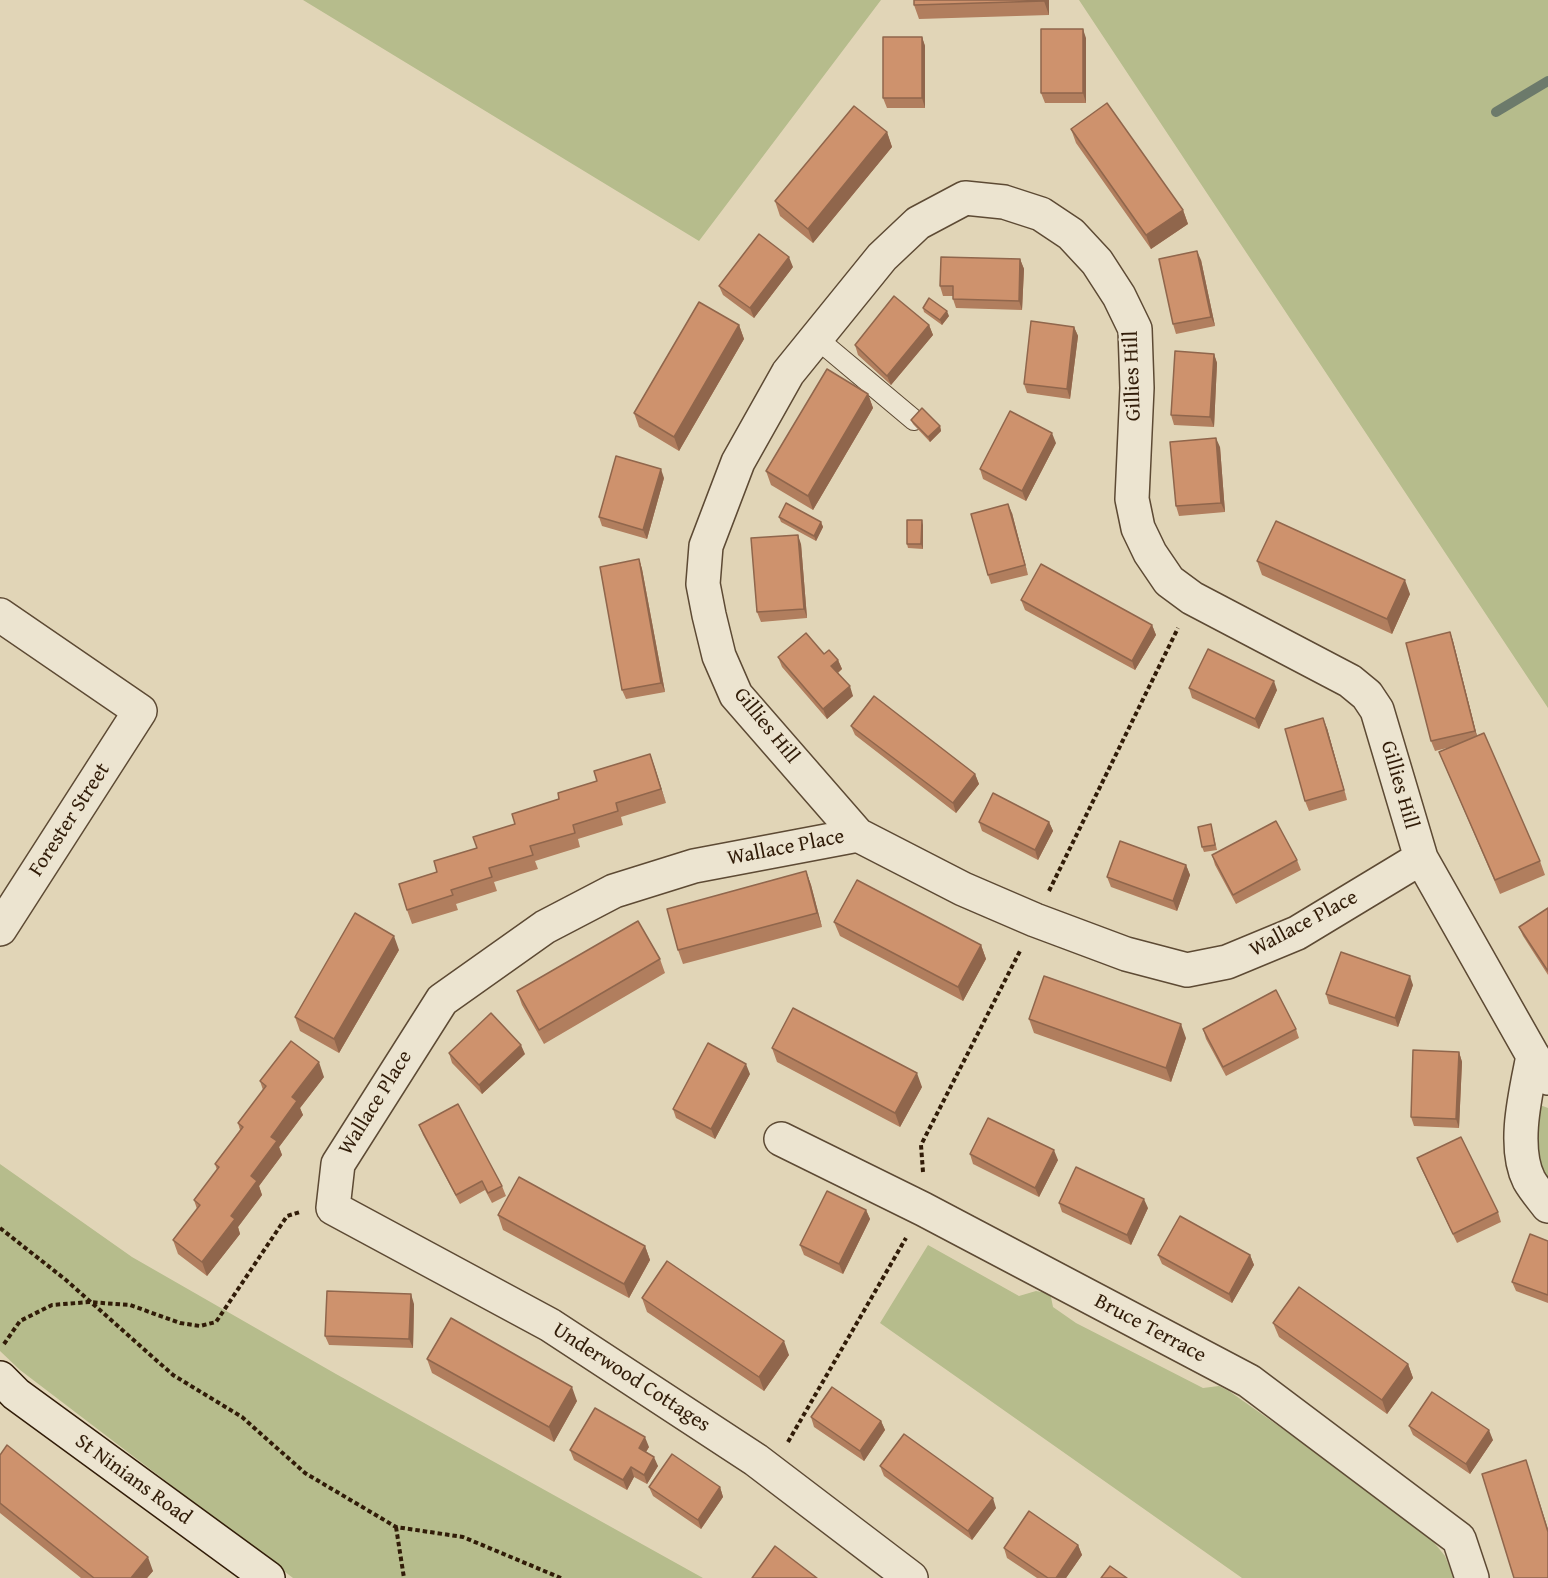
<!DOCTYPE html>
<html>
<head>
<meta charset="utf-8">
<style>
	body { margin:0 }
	canvas { display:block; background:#e1d5b7 }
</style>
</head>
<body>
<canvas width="1548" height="1578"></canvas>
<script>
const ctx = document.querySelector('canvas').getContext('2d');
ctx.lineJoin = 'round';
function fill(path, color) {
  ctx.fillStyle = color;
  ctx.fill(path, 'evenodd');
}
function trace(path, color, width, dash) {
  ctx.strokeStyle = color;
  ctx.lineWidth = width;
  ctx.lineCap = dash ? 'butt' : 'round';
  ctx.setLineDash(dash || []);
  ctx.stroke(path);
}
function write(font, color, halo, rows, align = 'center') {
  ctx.font = font + ' "Gentium Book Plus",serif';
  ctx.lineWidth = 5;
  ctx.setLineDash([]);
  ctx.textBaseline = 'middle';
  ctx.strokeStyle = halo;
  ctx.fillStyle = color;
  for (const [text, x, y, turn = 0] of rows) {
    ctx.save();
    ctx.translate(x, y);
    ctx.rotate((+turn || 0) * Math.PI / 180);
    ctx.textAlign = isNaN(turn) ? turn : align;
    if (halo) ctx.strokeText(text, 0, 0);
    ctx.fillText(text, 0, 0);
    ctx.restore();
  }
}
fill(new Path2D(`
	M303,0H881L699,241Z
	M1079,0H1548V708Z
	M1540,1105L1548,1108V1189L1541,1180L1532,1126Z
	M0,1164L132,1257L336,1374L703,1578H293L20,1370L0,1351Z
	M928,1245L1019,1296L1036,1291L1047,1293L1051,1297L1053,1307L1076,1323L1203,1388L1219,1386L1229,1391L1395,1508L1432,1540L1445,1556L1454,1578H1242L880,1323Z`), '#b6bc8c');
trace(new Path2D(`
	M1496,112L1548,81`), '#6c7a6b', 10);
const lane = new Path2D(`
	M815,337L914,420`);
const street = new Path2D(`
	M0,615L140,711L0,929
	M858,835L736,695L719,656L709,615L703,584L706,546L738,462L788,373L882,257L918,223L965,198L1004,202L1041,214L1071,234L1097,262L1119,296L1135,329L1137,388L1132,499L1138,528L1150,553L1169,581L1192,598L1350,681L1367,695L1377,710L1421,858L1533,1056L1548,1078
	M1533,1056C1526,1092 1512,1146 1529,1180C1534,1189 1542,1198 1548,1206
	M781,1139L923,1209L1249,1381L1459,1539L1472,1578
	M911,1578L756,1460L550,1325L333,1208L338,1164L442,1000L545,927L614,891L694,866L858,835L963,889L1035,920L1126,954L1187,970L1227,962L1297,933L1421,858`);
const secondary = new Path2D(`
	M0,1378L16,1394L268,1578`);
trace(lane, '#5d4a34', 22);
trace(street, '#5d4a34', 36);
trace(secondary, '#311c08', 36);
trace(new Path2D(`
	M1049,891L1178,628
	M923,1172L921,1145L1021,949
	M0,1228L66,1280L173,1375L242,1417L305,1473L396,1527L463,1537L561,1578
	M4,1344L20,1321L52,1305L89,1302L130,1305L180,1323L200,1326L216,1322L287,1216L300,1212
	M788,1442L906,1238
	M396,1527L404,1578`), '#311c08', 4, [4.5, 3]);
trace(lane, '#ece4d0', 20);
trace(street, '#ece4d0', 33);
trace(secondary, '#ece4d0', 33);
fill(new Path2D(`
	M1049,0V15L919,19L914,5Z
	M922,37L925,46V108H887L883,98Z
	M1086,38V103H1045L1041,93Z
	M1071,129L1183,210L1188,224L1151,249L1076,143Z
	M887,132L892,147L813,243L780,216L775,201Z
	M1020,259L1024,269L1022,310L956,308L953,299V296H943L940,286Z
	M1201,260L1215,326L1176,334L1173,324Z
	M793,267L754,318L723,295L719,286Z
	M923,308L949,316L942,325L924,312Z
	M739,325L744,339L679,451L639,427L634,413Z
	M929,325L933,335L891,385L858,355L855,345Z
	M1074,327L1078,336L1070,399L1027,393L1024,384Z
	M1214,354L1217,363L1214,427L1174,425L1171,415Z
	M868,394L873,408L813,510L771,485L766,471Z
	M911,420L940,426L941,431L930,442L913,424Z
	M1056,443L1026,501L983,479L980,469Z
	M1220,447L1225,512L1179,516L1176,506Z
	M664,478L647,539L602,526L599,517Z
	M1012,513L1028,575L991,584L988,575Z
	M779,517L821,522L823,527L816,541L781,522Z
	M923,525V549L908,548L907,544Z
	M801,544L807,618L761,622L757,612Z
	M639,559L642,569L665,692L626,699L622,690Z
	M1257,561L1410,594L1392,634L1262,575Z
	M1021,600L1152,625L1156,635L1135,670L1025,610Z
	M1450,632L1453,641L1477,736L1540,861L1545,875L1500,894L1445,766L1439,752L1451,747L1435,751L1431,741Z
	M824,654L838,660L842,669L838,673L853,696L827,719L782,667L778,657Z
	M1189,688L1277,690L1259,729L1192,698Z
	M851,726L975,774L979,784L956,813L855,735Z
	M1327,728L1347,800L1309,811L1305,801Z
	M650,754L666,803L621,817L623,825L578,839L580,847L535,861L538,869L494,882L497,891L456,904L458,910L412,924L407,910L437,872L515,824L559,799Z
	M979,822H1049L1053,831L1038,860L982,831Z
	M1211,824L1217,850L1204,852L1202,847Z
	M1212,855L1297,860L1301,870L1236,904L1215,865Z
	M1186,865L1190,875L1177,911L1111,887L1107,877Z
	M806,871L811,885L822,927L683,964L678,950Z
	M1548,908V975L1523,936L1519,927Z
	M834,922L981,945L986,959L963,1001L840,936Z
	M399,950L339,1053L300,1031L295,1017Z
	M660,959L665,973L544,1044L522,1005L517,991Z
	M1413,985L1398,1027L1329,1004L1326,994Z
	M1029,1019L1186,1038L1171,1082L1034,1033Z
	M1203,1029H1296L1299,1038L1226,1076L1206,1039Z
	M772,1048L922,1087L900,1127L777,1062Z
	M1459,1052L1462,1062L1459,1128L1414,1126L1411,1117Z
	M449,1053L525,1054L482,1094L452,1063Z
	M750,1074L715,1139L676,1118L673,1109Z
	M324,1077L300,1108L303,1115L279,1147L282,1155L259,1186L262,1195L238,1227L240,1234L207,1276L178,1254L173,1240L197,1209L194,1200L217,1170L215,1164L240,1130L238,1123L263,1090L260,1081Z
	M419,1125L502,1186L506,1196L492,1203L485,1190L460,1204L423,1135Z
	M970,1154L1058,1160L1039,1197L973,1164Z
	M1417,1158L1498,1212L1501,1222L1457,1243L1421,1168Z
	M1059,1203L1148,1208L1131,1245L1062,1212Z
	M866,1210L870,1219L843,1274L804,1255L800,1245Z
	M498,1215L645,1246L650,1260L629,1298L503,1230Z
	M1548,1241V1303L1516,1291L1512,1282Z
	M1158,1255H1250L1254,1265L1232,1303L1162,1264Z
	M642,1298L789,1355L764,1391L647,1312Z
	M414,1304L413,1348L329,1345L325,1336Z
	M1273,1323L1408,1364L1413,1378L1387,1414L1279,1337Z
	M427,1359L577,1401L554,1442L432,1373Z
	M811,1417L881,1421L885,1430L864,1461L814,1427Z
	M1409,1426L1493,1440L1470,1474L1413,1435Z
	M649,1447L646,1452L658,1466L647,1484L634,1477L627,1490L574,1460L570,1450Z
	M0,1455L153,1571L147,1578H81L0,1513Z
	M880,1466L996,1508L972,1540L884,1476Z
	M649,1487H720L723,1497L701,1529L653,1496Z
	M1078,1545L1082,1555L1066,1578H1037L1007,1558L1004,1548Z`), '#b17e5e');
fill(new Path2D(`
	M1044,0H1049V15L1044,1Z
	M1083,29L1086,38V103L1083,93Z
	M922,37L925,46V108L922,98Z
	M887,132L892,147L813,243L808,229Z
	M1183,210L1188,224L1151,249L1146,235Z
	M1197,251L1201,260L1215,326L1211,317Z
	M789,257L793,267L754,318L750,308Z
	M1020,259L1024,269L1022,310L1019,301Z
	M947,311L949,316L942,325L940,320Z
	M739,325L744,339L679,451L674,437Z
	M929,325L933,335L891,385L887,376Z
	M1074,327L1078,336L1070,399L1067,389Z
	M1214,354L1217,363L1214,427L1210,417Z
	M868,394L873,408L813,510L808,496Z
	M940,426L941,431L930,442L928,437Z
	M1052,433L1056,443L1026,501L1022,491Z
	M1216,438L1220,447L1225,512L1221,503Z
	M661,469L664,478L647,539L643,530Z
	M1008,504L1012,513L1028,575L1025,565Z
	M922,520L923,525V549L921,544Z
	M821,522L823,527L816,541L814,536Z
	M798,535L801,544L807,618L804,609Z
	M639,559L642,569L665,692L661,683Z
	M1405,580L1410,594L1392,634L1387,619Z
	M1152,625L1156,635L1135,670L1132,661Z
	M1450,632L1453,641L1478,740L1475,731Z
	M838,660L842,669L835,675L831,666Z
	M1274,681L1277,690L1259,729L1255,719Z
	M850,686L853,696L827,719L823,709Z
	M1323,718L1327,728L1347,800L1344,790Z
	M650,754L655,768L666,803L661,789Z
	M975,774L979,784L956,813L953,803Z
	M1049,822L1053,831L1038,860L1035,850Z
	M1186,865L1190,875L1177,911L1173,901Z
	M806,871L811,885L822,927L817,913Z
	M394,936L399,950L339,1053L334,1039Z
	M981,945L986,959L963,1001L958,987Z
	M1410,976L1413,985L1398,1027L1395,1018Z
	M1181,1024L1186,1038L1171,1082L1166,1068Z
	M521,1045L525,1054L482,1094L479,1085Z
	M1459,1052L1462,1062L1459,1128L1456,1119Z
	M319,1062L324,1077L300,1108L303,1115L279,1147L282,1155L259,1186L262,1195L238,1227L240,1234L207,1276L202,1262L231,1216L271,1137L292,1097Z
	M746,1064L750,1074L715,1139L711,1129Z
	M917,1073L922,1087L900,1127L895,1113Z
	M1054,1150L1058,1160L1039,1197L1035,1188Z
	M1144,1199L1148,1208L1131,1245L1127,1235Z
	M866,1210L870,1219L843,1274L839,1264Z
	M645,1246L650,1260L629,1298L624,1284Z
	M1250,1255L1254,1265L1232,1303L1229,1294Z
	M411,1294L414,1304L413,1348L409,1339Z
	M784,1341L789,1355L764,1391L759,1377Z
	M1408,1364L1413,1378L1387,1414L1382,1400Z
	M572,1387L577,1401L554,1442L549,1427Z
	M881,1421L885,1430L864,1461L860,1451Z
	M1489,1430L1493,1440L1470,1474L1466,1464Z
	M645,1437L649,1447L642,1458L639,1448Z
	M654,1457L658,1466L647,1484L644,1475Z
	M1526,1460L1548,1529V1532Z
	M631,1467L634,1477L627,1490L623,1480Z
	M720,1487L723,1497L701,1529L698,1520Z
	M993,1498L996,1508L972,1540L968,1531Z
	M1078,1545L1082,1555L1066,1578H1056Z
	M148,1557L153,1571L147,1578H131Z`), '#90664c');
const building = new Path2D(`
	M914,0H1044V1L914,5Z
	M1041,29H1083V93H1041Z
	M883,37H922V98H883Z
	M1107,103L1183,210L1146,235L1071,129Z
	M854,106L887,132L808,229L775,201Z
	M759,234L789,257L750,308L719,286Z
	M1197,251L1211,317L1173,324L1159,259Z
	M941,257L1020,259L1019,301L953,299V286H940Z
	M894,296L929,325L887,376L855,345Z
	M929,298L947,311L940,320L923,308Z
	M699,302L739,325L674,437L634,413Z
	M1031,321L1074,327L1067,389L1024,384Z
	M1175,351L1214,354L1210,417L1171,415Z
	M827,369L868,394L808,496L766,471Z
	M922,408L940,426L928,437L911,420Z
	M1010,411L1052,433L1022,491L980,469Z
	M1216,438L1221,503L1176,506L1170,442Z
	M616,456L661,469L643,530L599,517Z
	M786,503L821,522L814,536L779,517Z
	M1008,504L1025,565L988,575L971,514Z
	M907,520H922L921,544H907Z
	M1276,521L1405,580L1387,619L1257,561Z
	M798,535L804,609L757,612L751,538Z
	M639,559L661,683L622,690L600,567Z
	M1041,564L1152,625L1132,661L1021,600Z
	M1450,632L1475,731L1431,741L1406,643Z
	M806,633L824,654L829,650L838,660L831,666L850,686L823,709L778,657Z
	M1208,649L1274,681L1255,719L1189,688Z
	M874,696L975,774L953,803L851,726Z
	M1323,718L1344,790L1305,801L1285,729Z
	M1484,733L1540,861L1495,880L1439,752Z
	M650,754L661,789L616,803L618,811L573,825L575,833L530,846L533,855L489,868L492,877L451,890L453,895L407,910L399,884L437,872L434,861L477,848L473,837L515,824L512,814L559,799L558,793L597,781L594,771Z
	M993,793L1049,822L1035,850L979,822Z
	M1276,821L1297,860L1233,895L1212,855Z
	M1211,824L1215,845L1202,847L1198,827Z
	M1120,841L1186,865L1173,901L1107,877Z
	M806,871L817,913L678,950L667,909Z
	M857,880L981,945L958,987L834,922Z
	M1548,908V971L1519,927Z
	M355,913L394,936L334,1039L295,1017Z
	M638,921L660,959L539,1030L517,991Z
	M1341,952L1410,976L1395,1018L1326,994Z
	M1044,976L1181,1024L1166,1068L1029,1019Z
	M1276,990L1296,1029L1223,1067L1203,1029Z
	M793,1008L917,1073L895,1113L772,1048Z
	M491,1013L521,1045L479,1085L449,1053Z
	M291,1041L319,1062L292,1097L297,1101L271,1137L277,1141L251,1176L257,1181L231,1216L235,1219L202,1262L173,1240L200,1205L194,1200L219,1167L215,1164L243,1127L238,1123L266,1086L260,1081Z
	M708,1043L746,1064L711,1129L673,1109Z
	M1413,1050L1459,1052L1456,1119L1411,1117Z
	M458,1104L502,1186L488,1193L482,1181L456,1195L419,1125Z
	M988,1118L1054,1150L1035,1188L970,1154Z
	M1461,1137L1498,1212L1453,1234L1417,1158Z
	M1076,1167L1144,1199L1127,1235L1059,1203Z
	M519,1177L645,1246L624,1284L498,1215Z
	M827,1191L866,1210L839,1264L800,1245Z
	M1180,1216L1250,1255L1229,1294L1158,1255Z
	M1530,1234L1548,1241V1295L1512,1282Z
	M667,1261L784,1341L759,1377L642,1298Z
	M1299,1287L1408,1364L1382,1400L1273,1323Z
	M327,1291L411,1294L409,1339L325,1336Z
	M451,1318L572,1387L549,1427L427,1359Z
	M832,1387L881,1421L860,1451L811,1417Z
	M1432,1392L1489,1430L1466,1464L1409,1426Z
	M595,1408L645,1437L639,1448L654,1457L644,1475L631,1467L623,1480L570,1450Z
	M904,1434L993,1498L968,1531L880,1466Z
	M7,1445L148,1557L131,1578H94L0,1503V1455Z
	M672,1454L720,1487L698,1520L649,1487Z
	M1526,1460L1548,1532V1578H1514L1482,1474Z
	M1029,1511L1078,1545L1056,1578H1048L1004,1548Z
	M775,1546L817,1578H752Z
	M1110,1566L1127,1578H1101Z`);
fill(building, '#ce926d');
trace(building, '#90664c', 1.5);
write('21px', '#311c08', '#ece4d0', [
	["Gillies Hill",1133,376,-92],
	["Gillies Hill",766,726,51],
	["Gillies Hill",1399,785,74],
	["Forester Street",70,820,-57],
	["Wallace Place",786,848,-11],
	["Wallace Place",1304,924,-28],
	["Wallace Place",376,1103,-58],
	["Bruce Terrace",1150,1329,28],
	["Underwood Cottages",631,1378,33],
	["St Ninians Road",133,1480,36]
]);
</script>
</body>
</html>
